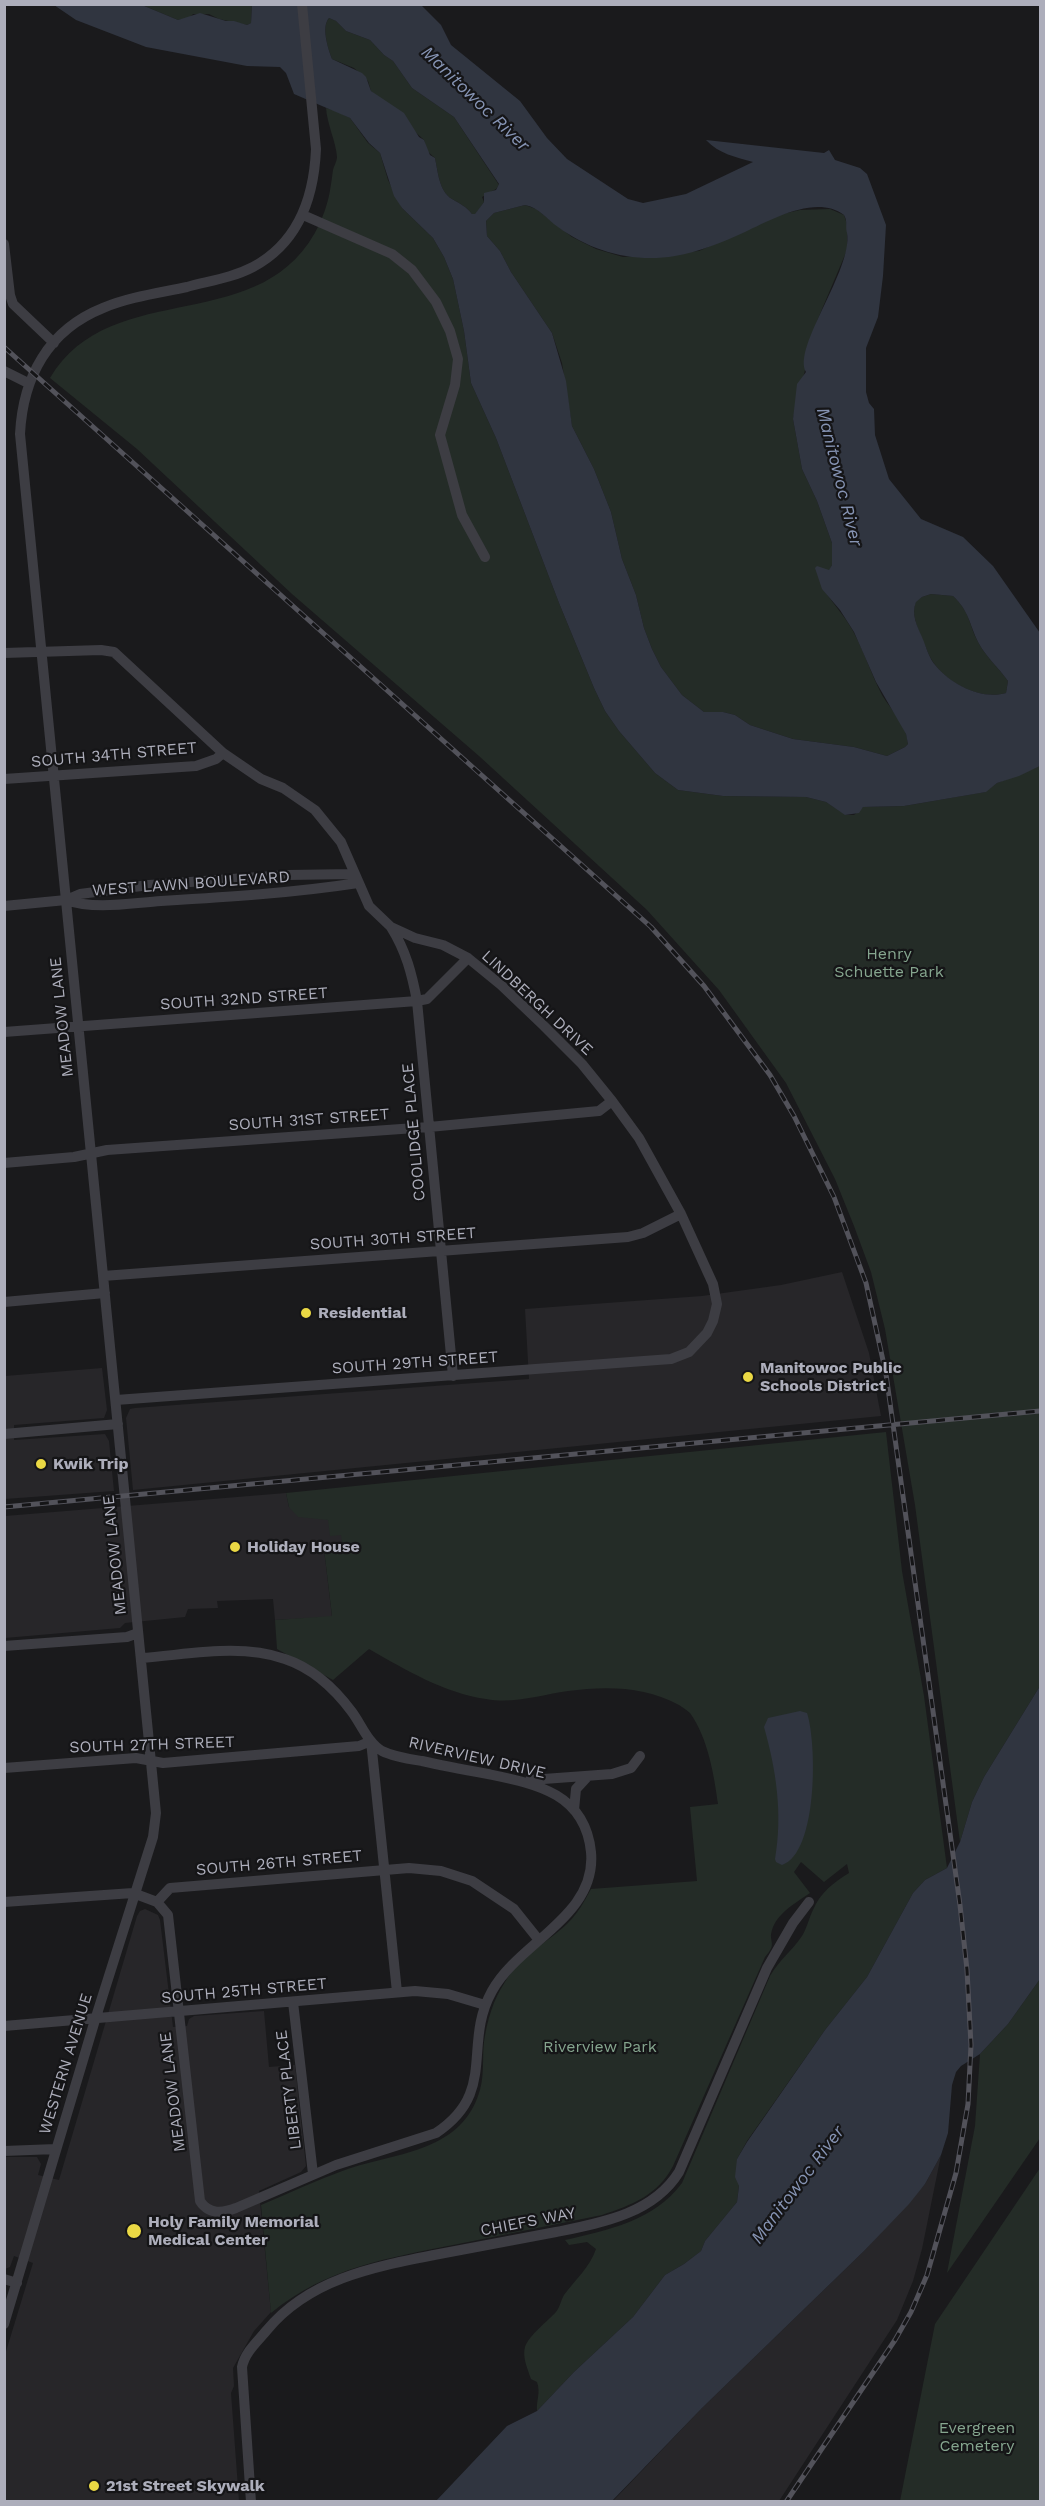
<!DOCTYPE html>
<html>
<head>
<meta charset="utf-8">
<style>
	body { margin:0 }
	#map { position:relative; width:1045px; height:2506px; overflow:hidden; background:#1a1a1c; font-family:"Work Sans",sans-serif }
	canvas { display:block }
	.frame { position:absolute; inset:0; border:6px solid #adaebb; pointer-events:none }
</style>
</head>
<body>
<div id="map">
<canvas width="1045" height="2506"></canvas>
<div class="frame"></div>
</div>
<script>
const ctx = document.querySelector('canvas').getContext('2d');
ctx.lineJoin = 'round';
function fill(path, color) {
  ctx.fillStyle = color;
  ctx.fill(path, 'evenodd');
}
function trace(path, color, width, dash) {
  ctx.strokeStyle = color;
  ctx.lineWidth = width;
  ctx.lineCap = dash ? 'butt' : 'round';
  ctx.setLineDash(dash || []);
  ctx.stroke(path);
}
function write(font, color, halo, rows, align = 'center') {
  ctx.font = font + ' "Work Sans",sans-serif';
  ctx.lineWidth = 4.5;
  ctx.setLineDash([]);
  ctx.textBaseline = 'middle';
  ctx.strokeStyle = halo;
  ctx.fillStyle = color;
  for (const [text, x, y, turn = 0] of rows) {
    ctx.save();
    ctx.translate(x, y);
    ctx.rotate((+turn || 0) * Math.PI / 180);
    ctx.textAlign = isNaN(turn) ? turn : align;
    if (halo) ctx.strokeText(text, 0, 0);
    ctx.fillText(text, 0, 0);
    ctx.restore();
  }
}
fill(new Path2D(`
	M842,1272L869,1353L881,1416L133,1490L126,1418L130,1409L135,1408L529,1379L525,1309L702,1296L781,1285Z
	M102,1368L107,1410L104,1418L14,1425V1440L105,1434L109,1441L114,1491L5,1499V1376Z
	M286,1493L289,1507L328,1520L342,1535L343,1547L324,1549L332,1617L275,1620L273,1599L217,1601L218,1608L188,1609L185,1617L125,1623L120,1628L5,1638V1516Z
	M145,1909L158,1915L160,1920L173,2027L187,2026L189,2019L194,2016L264,2011L269,2067L295,2065L306,2166L301,2172L259,2191L271,2312L254,2331L233,2368L234,2386L231,2393L239,2501H5L4,2358L33,2263L14,2256L10,2267L5,2269V2157H37L41,2164L38,2175L59,2180L137,1916L140,1911Z
	M941,2155L922,2249L913,2281L897,2320L779,2501L612,2502L702,2408L864,2251L925,2184Z`), '#272629');
fill(new Path2D(`
	M142,5H252L251,23L247,25L219,19L209,14H193L189,18L178,20Z
	M329,18L336,21L346,31L370,40L384,55L393,61L412,88L454,117L499,185L496,189L482,197L484,202L475,215L472,214C466,206 460,204 452,199C439,191 438,172 435,158L427,151L424,140L371,91L368,81L354,68L332,59C328,48 321,27 329,18Z
	M326,108L337,111L350,118L368,143L380,153L388,180L402,208L433,238L444,257L453,279L464,331L471,383L496,438L559,603L594,688L605,711L619,731L655,773L678,790L723,796L806,797L826,802L846,815H854L863,807L904,806L985,792L997,783L1040,766V1686L984,1777L972,1802L960,1842L915,1505L885,1329L871,1272L854,1226L835,1179L786,1083L719,990L647,910L479,756L292,594L137,449L50,378C112,274 265,341 320,223C329,202 330,192 333,170C334,166 337,161 337,157C336,142 327,124 326,108Z
	M525,205L536,209L572,237L596,249L623,257L699,251L778,215L800,210L830,209L844,215L847,224V250L817,321L793,419L802,469L817,501L832,543V565L829,571L816,567C821,595 840,607 853,631C864,651 871,674 882,695C891,710 907,725 908,744L905,747L887,756L854,747L793,739L750,725L735,715L723,712H704L682,695L661,667L652,649L644,628L636,595L622,559L611,512L594,469L572,426L562,363L552,333L511,272L500,251L487,236L486,221L494,213Z
	M931,594L953,596C971,613 968,623 978,642C986,657 998,667 1008,681L1006,693C982,700 951,685 936,666C929,658 926,646 921,637C917,626 911,613 916,601L922,597Z
	M886,1432L902,1571L924,1696L947,1868L925,1880L913,1893L867,1977L825,2030L747,2141L737,2159L739,2186L737,2202L705,2241L701,2251L684,2264L665,2275L633,2317L574,2372L537,2411C536,2400 541,2393 537,2382L531,2379C528,2370 522,2357 525,2347C529,2335 548,2321 556,2312C560,2307 561,2300 564,2295C575,2280 590,2267 596,2249L587,2242L569,2245L565,2240C608,2230 654,2221 682,2183L770,1976C780,1959 792,1951 802,1936C807,1928 809,1918 813,1910C820,1893 834,1882 849,1873L847,1864L824,1882L801,1862L794,1872L810,1893C797,1902 777,1913 772,1930C768,1942 778,1943 765,1957L673,2166C658,2195 632,2205 602,2215C554,2225 506,2234 458,2244C389,2258 327,2267 271,2313L261,2205C289,2193 317,2180 345,2170C393,2153 458,2153 478,2096C485,2078 482,2060 484,2042C487,2021 493,2000 505,1982C520,1956 547,1943 568,1923C578,1913 584,1902 591,1889L697,1881L690,1807L718,1804C714,1775 708,1738 690,1713C687,1710 683,1708 679,1705C645,1686 605,1686 568,1691C540,1695 514,1704 486,1699C444,1693 406,1670 369,1649L333,1680L277,1649L275,1620L332,1616L324,1549L343,1546L341,1535L330,1536L328,1520L298,1517L289,1507L286,1493Z
	M1040,1979V2138L947,2273L975,2126L980,2054L1008,2024Z
	M1040,2168V2501H900L935,2324Z`), '#242c27');
fill(new Path2D(`
	M54,5H142L178,20L200,13L226,21H234L247,25L251,23L252,5H421L441,25L451,45L520,101L547,138L567,159L628,199L643,203L686,194L753,162C736,157 719,154 706,140L824,153L829,150L835,160L860,168L867,174L886,225L883,276L878,317L866,348V392L869,403L874,409L875,435L889,479L921,519L963,537L993,566L1040,633V766L1019,776L997,783L986,792L904,806L863,807L859,813L845,815L826,802L806,797L723,796L678,790L655,773L619,731L605,711L594,688L559,603L496,438L471,383L464,331L453,279L444,257L433,238L402,208L394,196L380,153L369,143L350,118L294,94L286,73L280,67L247,66L146,47L76,20ZM329,18L336,21L346,31L370,40L384,55L393,61L412,88L454,117L499,184L496,190L484,193V202L475,214H472C466,206 460,204 452,199C439,191 438,172 435,158L430,155L424,140L419,137L404,113L371,91L366,77L362,73L332,59C328,48 321,27 329,18ZM525,205C538,207 548,220 558,227C592,252 634,263 675,256C699,252 723,242 745,232C771,220 816,194 844,215C848,222 845,226 847,233C853,270 792,347 806,372L797,384L793,419L802,469L817,501L832,543V565L829,570L817,566L815,568L822,589L840,610L854,632L876,682L906,734L908,744L905,747L887,756L854,747L793,739L750,725L735,715L723,712H704L682,695L661,667L652,649L644,628L636,595L622,559L611,512L594,469L572,426L566,381L552,333L511,272L500,251L487,236L486,221L494,213ZM931,594L953,596C969,611 969,623 978,642C986,657 998,667 1008,681L1006,693C982,700 952,685 936,666C929,659 926,646 922,637C917,626 911,614 916,602L922,597Z
	M1040,1686V1979L1008,2024L980,2054L961,2066L956,2072L952,2085L948,2133L941,2155L925,2184L909,2204L864,2251L702,2408L612,2501H436L507,2426L537,2411L574,2372L633,2317L665,2275L684,2264L701,2251L705,2241L737,2202L739,2186L735,2177L737,2159L747,2142L825,2030L867,1977L913,1893L925,1880L947,1868L960,1842L972,1802L984,1777Z
	M800,1711L807,1713C817,1743 818,1853 782,1865L776,1862L775,1859C783,1814 776,1769 764,1727L768,1718Z`), '#303540');
trace(new Path2D(`
	M303,215L392,254L412,270L436,302L450,331L458,359L455,385L440,435L462,515L485,557
	M4,244L10,295L13,304L54,343
	M4,371L28,383
	M4,653L101,650L114,652L223,753L261,779L283,788L315,810L341,842L369,906L391,927L415,938L443,945L468,958L501,985L544,1026L582,1064L612,1101L639,1138L681,1214L713,1284L717,1304L713,1321L707,1333L689,1352L671,1359L116,1400
	M4,779L196,766L216,759L223,753
	M66,900C95,910 131,903 161,901C227,897 293,893 358,883
	M4,906L66,900L80,894L149,885L287,875L354,874
	M391,927C406,951 412,974 417,1001L453,1376
	M4,1032L417,1001L427,999L468,958
	M4,1163L74,1157L107,1150L429,1127L599,1111L612,1101
	M103,1276L628,1237L643,1233L681,1214
	M4,1302L105,1293
	M4,1434L118,1424
	M4,1646L127,1637L138,1633
	M141,1658C187,1655 239,1643 285,1659C312,1668 335,1689 352,1712C361,1724 368,1743 382,1751C394,1757 409,1759 422,1761C444,1766 466,1770 488,1774C536,1784 585,1793 591,1852C597,1916 519,1942 492,1991C462,2045 498,2092 436,2133L336,2165L236,2208C223,2213 209,2215 200,2201L168,1915L157,1902
	M4,1768L136,1758L163,1763L359,1746L371,1741L397,1992
	M530,1780L612,1774L631,1768L640,1756
	M574,1810L576,1789L588,1776
	M4,1902L133,1893L157,1902L170,1888L409,1868L441,1871L472,1881L514,1909L538,1939
	M293,2002L313,2174
	M4,2026L415,1991L448,1994L485,2005
	M4,2151L56,2149
	M4,2279L17,2283
	M4,2324L95,2020L153,1837L156,1813L20,434C23,377 48,330 103,308C129,297 159,293 187,287C209,281 232,278 253,267C298,243 314,197 316,149L302,4
	M251,2502L242,2367C245,2352 258,2341 267,2330C309,2279 373,2267 434,2255C475,2247 515,2240 556,2232C601,2223 653,2214 679,2172L767,1968L793,1923L809,1902`), '#3d3d43', 10);
const rail = new Path2D(`
	M4,347L651,927L704,986L770,1075L794,1116L834,1197L866,1283L886,1374L960,1905L967,1970L971,2045L968,2104L956,2173L927,2275L911,2312L895,2340L786,2502
	M4,1507L1040,1411`);
trace(rail, '#52525a', 5);
trace(rail, '#151517', 3, [9]);
for (const [x, y, r, color] of [
	[306,1313,6,"#ead844"],
	[748,1377,6,"#ead844"],
	[41,1464,6,"#ead844"],
	[235,1547,6,"#ead844"],
	[134,2231,8,"#ead844"],
	[94,2486,6,"#ead844"]
]) {
  const dot = new Path2D();
  dot.arc(x, y, r, 0, 2 * Math.PI);
  ctx.fillStyle = color;
  ctx.fill(dot);
  trace(dot, '#151517', 2);
}
write('16px', '#adaebb', '#151517', [
	["SOUTH 34TH STREET",114,755,-5],
	["WEST LAWN BOULEVARD",191,884,-4],
	["SOUTH 32ND STREET",244,999,-4],
	["LINDBERGH DRIVE",537,1003,43],
	["MEADOW LANE",62,1017,-96],
	["SOUTH 31ST STREET",309,1120,-4],
	["COOLIDGE PLACE",414,1132,-95],
	["SOUTH 30TH STREET",393,1239,-4],
	["SOUTH 29TH STREET",415,1363,-4],
	["MEADOW LANE",115,1555,-96],
	["SOUTH 27TH STREET",152,1745,-2],
	["RIVERVIEW DRIVE",477,1758,13],
	["SOUTH 26TH STREET",279,1863,-5],
	["SOUTH 25TH STREET",244,1991,-5],
	["WESTERN AVENUE",66,2064,-73],
	["LIBERTY PLACE",289,2090,-97],
	["MEADOW LANE",173,2092,-97],
	["CHIEFS WAY",528,2222,-11]
]);
write('16px', '#85a58e', '#151517', [
	["Henry",889,954],
	["Schuette Park",889,972],
	["Riverview Park",600,2047],
	["Evergreen",977,2428],
	["Cemetery",977,2446]
]);
write('bold 16px', '#adaebb', '#151517', [
	["Residential",318,1313],
	["Manitowoc Public",760,1368],
	["Schools District",760,1386],
	["Kwik Trip",53,1464],
	["Holiday House",247,1547],
	["Holy Family Memorial",148,2222],
	["Medical Center",148,2240],
	["21st Street Skywalk",106,2486]
], 'left');
write('italic 18px', '#8694b4', '#151517', [
	["Manitowoc River",475,99,44],
	["Manitowoc River",839,477,76],
	["Manitowoc River",798,2185,-53]
]);
</script>
</body>
</html>
